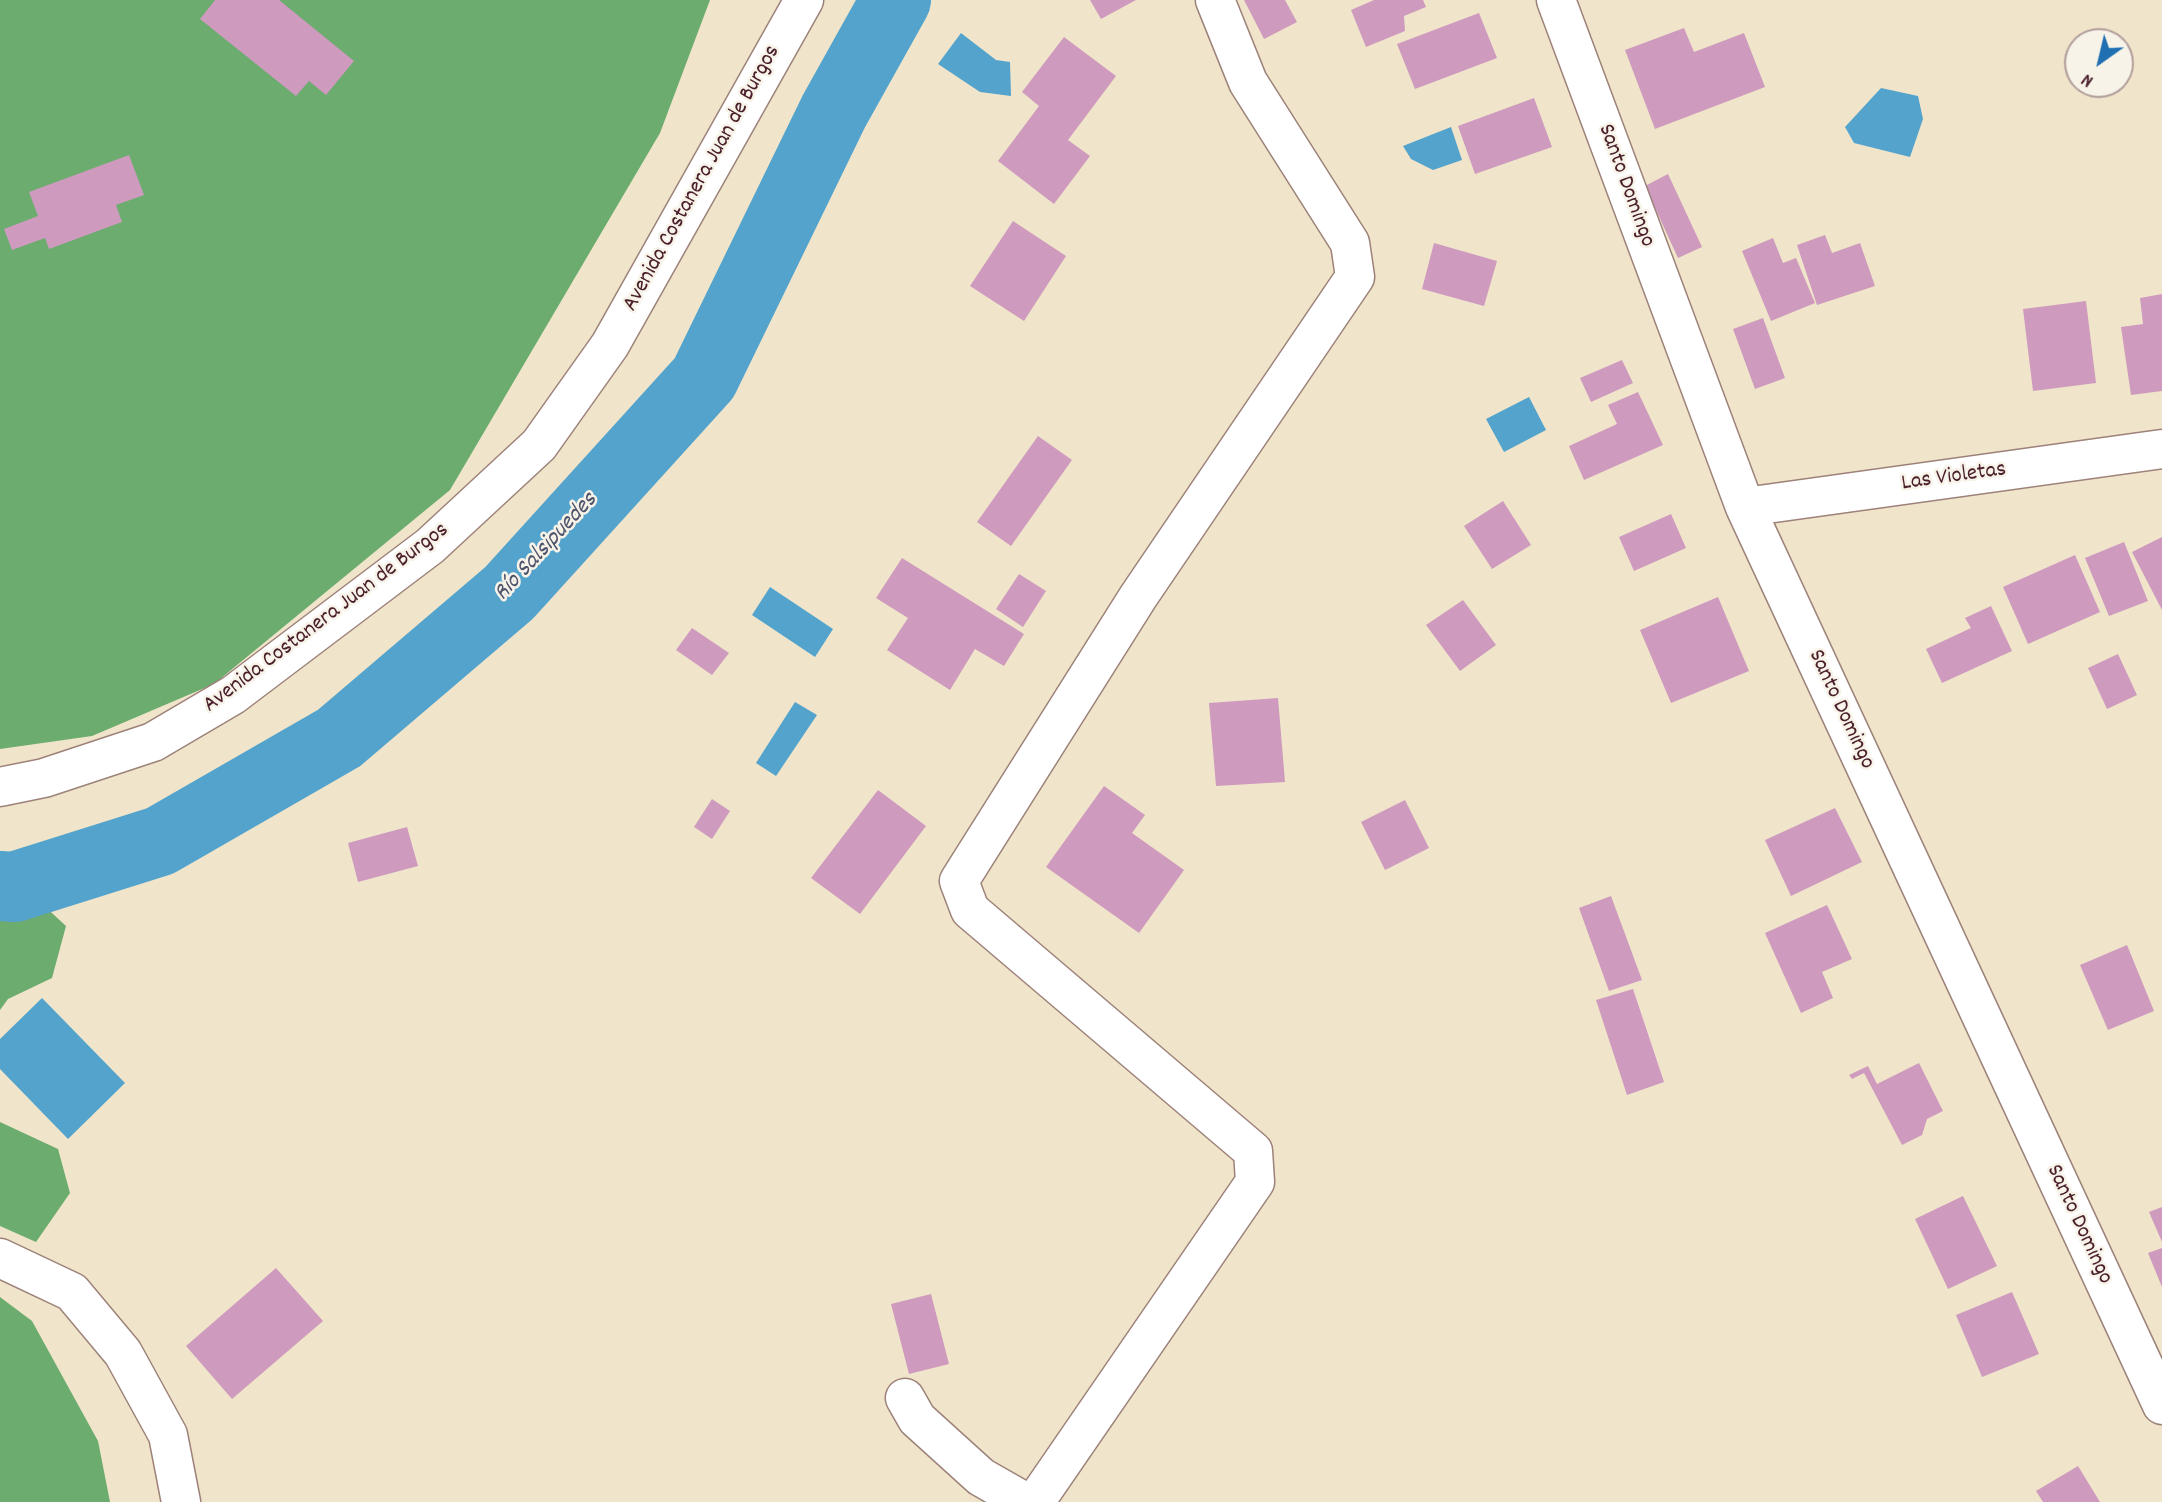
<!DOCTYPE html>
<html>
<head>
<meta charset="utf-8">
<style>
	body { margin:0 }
	#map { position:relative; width:2162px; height:1502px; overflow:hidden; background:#f0e5ca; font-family:Dekko,sans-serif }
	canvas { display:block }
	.north { position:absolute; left:2064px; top:28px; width:70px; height:70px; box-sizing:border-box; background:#f7f3e8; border:2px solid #b29e9c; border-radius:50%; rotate:214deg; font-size:19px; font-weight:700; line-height:28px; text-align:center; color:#4a1f2b }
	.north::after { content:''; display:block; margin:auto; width:24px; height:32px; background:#1f6fb2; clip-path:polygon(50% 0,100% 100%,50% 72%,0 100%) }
</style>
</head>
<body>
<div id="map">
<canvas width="2162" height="1502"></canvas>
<div class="north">N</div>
</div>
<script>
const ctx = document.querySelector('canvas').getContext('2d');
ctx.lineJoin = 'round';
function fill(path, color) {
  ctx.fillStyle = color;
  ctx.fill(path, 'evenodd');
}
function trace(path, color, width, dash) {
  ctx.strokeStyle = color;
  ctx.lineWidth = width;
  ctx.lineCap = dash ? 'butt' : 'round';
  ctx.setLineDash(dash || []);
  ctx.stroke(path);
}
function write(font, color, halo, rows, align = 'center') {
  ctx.font = font + ' Dekko,sans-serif';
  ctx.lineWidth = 5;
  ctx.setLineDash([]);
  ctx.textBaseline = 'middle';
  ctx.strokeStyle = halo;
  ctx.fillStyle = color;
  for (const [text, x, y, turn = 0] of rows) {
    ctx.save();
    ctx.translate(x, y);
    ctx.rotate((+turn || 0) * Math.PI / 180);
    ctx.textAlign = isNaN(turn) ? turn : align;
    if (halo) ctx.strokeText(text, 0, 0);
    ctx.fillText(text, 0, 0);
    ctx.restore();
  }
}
fill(new Path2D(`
	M0,0H710L660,133L450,490L214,684L92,736L0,749Z
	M40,902L66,926L52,978L8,999L0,1010V908Z
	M0,1122L58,1149L70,1193L36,1242L0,1226Z
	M0,1297L32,1321L98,1441L110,1502H0Z`), '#6cac6f');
fill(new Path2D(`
	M961,33L996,60L1010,62L1011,96L980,92L938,64Z
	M1881,88L1918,96L1923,119L1910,157L1854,143L1845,127Z
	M1451,127L1462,160L1433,170L1411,159L1403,146Z
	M1529,397L1546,430L1504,452L1486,419Z
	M770,587L833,629L815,657L752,615Z
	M795,702L817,715L776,776L756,763Z
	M42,998L125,1083L68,1139L0,1069V1039Z`), '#53a3cd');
trace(new Path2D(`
	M0,886L14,887L160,841L339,738L509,593L704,378L834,111L896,0`), '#53a3cd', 70);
fill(new Path2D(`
	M215,0H279L354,61L326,95L309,81L296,96L200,19Z
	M1090,0H1136L1101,19Z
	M1244,0H1285L1297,22L1264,39Z
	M1374,0H1423L1426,7L1404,16L1405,31L1366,47L1351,10Z
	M1479,13L1497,58L1415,89L1397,44Z
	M1684,28L1694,52L1744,33L1765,87L1655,129L1625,50Z
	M1064,37L1116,76L1068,140L1090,156L1054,204L998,161L1039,106L1022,92Z
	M1534,98L1552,147L1475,174L1458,126Z
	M129,155L144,195L116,205L122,222L49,249L45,238L12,250L4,229L38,216L29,192Z
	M1668,174L1702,247L1678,258L1645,186Z
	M1013,221L1066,256L1024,321L970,286Z
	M1825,235L1832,253L1860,243L1875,286L1817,305L1797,245Z
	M1773,238L1783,263L1796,258L1815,303L1771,321L1742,251Z
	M1434,243L1497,261L1484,306L1422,289Z
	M2162,294V391L2131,395L2121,327L2143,324L2140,298Z
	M2086,301L2096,383L2033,391L2023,309Z
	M1763,318L1785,378L1755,389L1733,329Z
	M1622,360L1633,383L1591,402L1580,378Z
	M1638,392L1663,445L1584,480L1569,446L1617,424L1608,405Z
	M1038,436L1072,460L1011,546L977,522Z
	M1503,501L1531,545L1492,569L1464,526Z
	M1671,514L1686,548L1634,571L1619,537Z
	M2162,537V610L2132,552Z
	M2124,542L2148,601L2109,616L2085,558Z
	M2075,555L2100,612L2028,644L2003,587Z
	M902,558L1024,634L1004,666L975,649L950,690L887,650L908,618L876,598Z
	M1019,574L1046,591L1023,627L996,609Z
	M1718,597L1749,671L1671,703L1640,630Z
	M1463,600L1496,645L1460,671L1426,625Z
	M1991,606L2012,651L1942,683L1926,649L1971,628L1965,618Z
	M692,628L729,653L712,675L676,650Z
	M2118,654L2137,695L2107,709L2088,668Z
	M1278,698L1285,782L1216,786L1209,703Z
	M1104,786L1145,815L1132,833L1184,870L1139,933L1046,867Z
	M878,790L926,826L860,914L811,878Z
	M712,799L730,811L712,839L694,827Z
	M1405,800L1429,848L1385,870L1361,822Z
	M1835,808L1862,862L1791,896L1765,840Z
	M407,827L418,866L358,882L348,843Z
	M1611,896L1642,980L1609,991L1579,908Z
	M1827,905L1852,959L1822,972L1833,998L1801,1013L1765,933Z
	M2127,945L2154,1011L2108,1030L2080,965Z
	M1633,989L1664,1082L1627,1095L1596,1000Z
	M1919,1063L1943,1111L1927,1119L1922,1135L1902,1145L1864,1073L1852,1079L1849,1075L1868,1066L1877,1084Z
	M1963,1196L1997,1266L1948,1289L1915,1219Z
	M2162,1207V1242L2149,1212Z
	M2162,1248V1287L2148,1253Z
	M276,1268L323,1321L232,1399L186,1346Z
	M2012,1292L2039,1354L1982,1377L1956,1315Z
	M931,1294L949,1364L909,1374L891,1304Z
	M2078,1466L2100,1502H2043L2036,1491Z`), '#ce9abe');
const minor = new Path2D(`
	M1556,0L1745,507L2162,1405
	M1745,507L2162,449
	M0,787L44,778L153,742L233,695L430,546L539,445L610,345L804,0
	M0,1258L72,1292L123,1353L168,1435L181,1502
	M905,1398L917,1419L981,1477L1025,1502
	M1035,1502L1255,1182L1253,1151L970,910L959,881L1138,597L1355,277L1350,243L1248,82L1215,0`);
trace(minor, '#9d827a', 41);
trace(minor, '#fff', 38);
write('23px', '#4a1f2b', '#f7f3e8', [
	["Avenida Costanera Juan de Burgos",703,179,-61],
	["Santo Domingo",1625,186,70],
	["Las Violetas",1954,478,-8],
	["Avenida Costanera Juan de Burgos",327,619,-37],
	["Santo Domingo",1840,710,65],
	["Santo Domingo",2078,1225,65]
]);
write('italic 24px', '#4e546c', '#f7f3e8', [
	["Río Salsipuedes",547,548,-47]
]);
</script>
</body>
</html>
